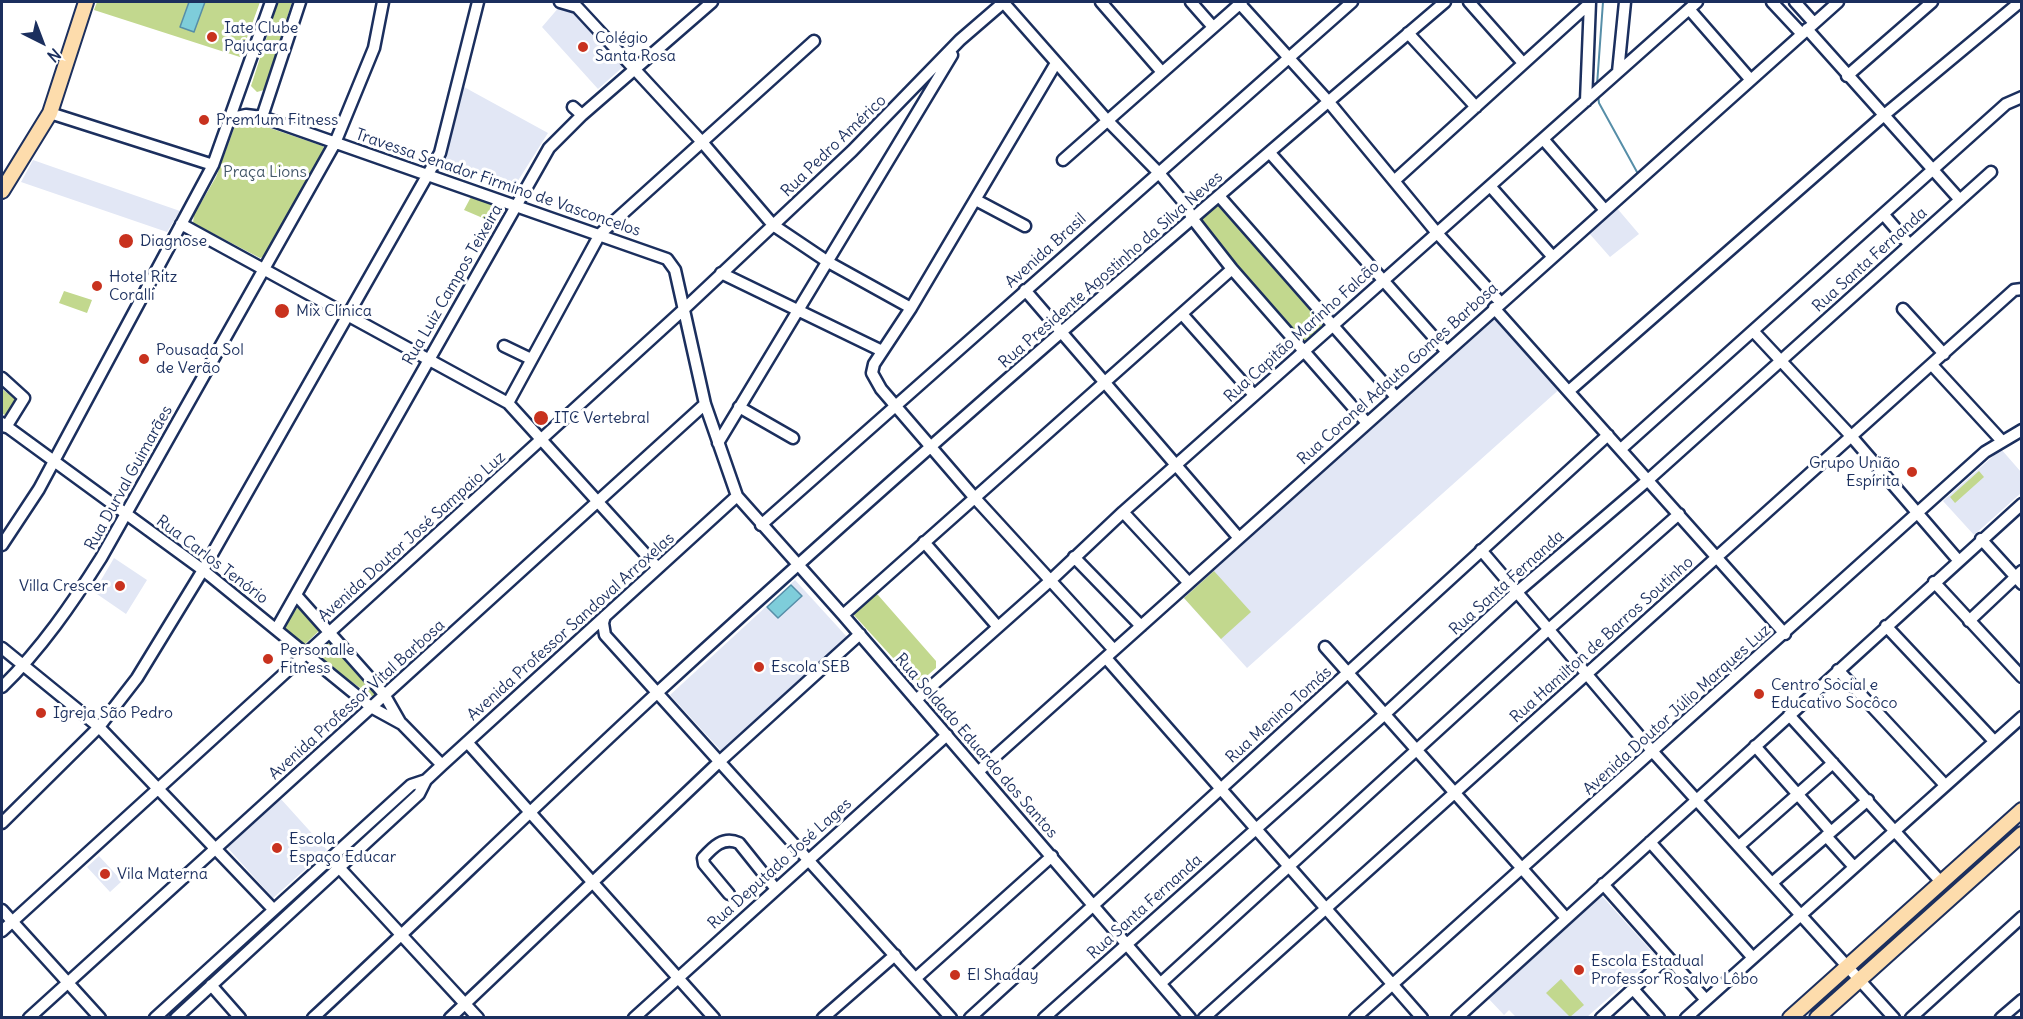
<!DOCTYPE html>
<html>
<head>
<meta charset="utf-8">
<style>
	body { margin:0 }
	#map { position:relative; width:2023px; height:1019px; overflow:hidden; background:#fff; font-family:Delius,sans-serif }
	canvas { display:block }
	.frame { position:absolute; inset:0; border:3px solid #1b2f5e; pointer-events:none }
	.north { position:absolute; left:12px; top:12px; width:60px; height:60px; -webkit-text-stroke:4px #fff; paint-order:stroke; rotate:138deg; font-size:16px; font-weight:700; line-height:24px; text-align:center; color:#1b2f5e }
	.north::after { content:''; display:block; margin:auto; width:21px; height:27px; background:#1b2f5e; clip-path:polygon(50% 0,100% 100%,50% 72%,0 100%) }
</style>
</head>
<body>
<div id="map">
<canvas width="2023" height="1019"></canvas>
<div class="frame"></div>
<div class="north">N</div>
</div>
<script>
const ctx = document.querySelector('canvas').getContext('2d');
ctx.lineJoin = 'round';
function fill(path, color) {
  ctx.fillStyle = color;
  ctx.fill(path, 'evenodd');
}
function trace(path, color, width, dash) {
  ctx.strokeStyle = color;
  ctx.lineWidth = width;
  ctx.lineCap = dash ? 'butt' : 'round';
  ctx.setLineDash(dash || []);
  ctx.stroke(path);
}
function write(font, color, halo, rows, align = 'center') {
  ctx.font = font + ' Delius,sans-serif';
  ctx.lineWidth = 6;
  ctx.setLineDash([]);
  ctx.textBaseline = 'middle';
  ctx.strokeStyle = halo;
  ctx.fillStyle = color;
  for (const [text, x, y, turn = 0] of rows) {
    ctx.save();
    ctx.translate(x, y);
    ctx.rotate((+turn || 0) * Math.PI / 180);
    ctx.textAlign = isNaN(turn) ? turn : align;
    if (halo) ctx.strokeText(text, 0, 0);
    ctx.fillText(text, 0, 0);
    ctx.restore();
  }
}
fill(new Path2D(`
	M560,6L579,17L624,66L598,89L542,27Z
	M464,87L548,133L514,187L439,164L451,139Z
	M33,160L53,167L180,211L167,232L21,182Z
	M1616,207L1639,234L1610,257L1588,232Z
	M1498,314L1563,386L1247,668L1182,596Z
	M2001,449L2021,472V493L1974,535L1943,501Z
	M114,558L147,580L126,614L94,592Z
	M795,580L848,638L723,753L670,695Z
	M280,798L327,850L273,898L226,846Z
	M99,856L122,881L110,892L87,867Z
	M1601,895L1656,956L1587,1017H1516L1509,1010L1504,1015L1487,997Z`), '#e2e7f5');
fill(new Path2D(`
	M97,2H260L240,57L94,10Z
	M278,2H292L264,90L257,92L251,86Z
	M243,119L323,146L325,150L263,257L260,258L193,223L194,215L216,177L236,123Z
	M472,195L501,205L492,222L464,210Z
	M1219,196L1334,325L1305,352L1192,218Z
	M64,291L92,300L87,313L59,303Z
	M2,389L18,401L6,416L2,413Z
	M1979,471L1984,477L1955,503L1950,497Z
	M1214,571L1251,612L1221,639L1184,598Z
	M871,593L878,595L936,661V668L921,681H914L853,614L856,607Z
	M301,603L322,628L304,645L283,627Z
	M327,639H332L378,694L373,697L315,656V652Z
	M1561,979L1584,1005L1570,1017L1546,993Z`), '#c2d88e');
const water = new Path2D(`
	M189,2H205L194,32L180,27Z
	M791,585L802,596L778,618L767,607Z`);
fill(water, '#7ecdda');
trace(water, '#568ea8', 1.5);
trace(new Path2D(`
	M1597,85L1603,2
	M1598,96L1599,103L1637,172`), '#568ea8', 2);
const minor = new Path2D(`
	M560,2L577,7L702,142L773,225L828,262L911,308
	M1003,2L1106,119L1158,172L1186,205L1192,218L1232,269L1366,422
	M1101,2L1161,71
	M1191,2L1213,27
	M1469,2L1523,63
	M1772,2L1802,34
	M1795,2L1814,23
	M1240,4L1328,101L1437,233L1500,302
	M1689,9L1750,79
	M1807,29L1960,200
	M1408,33L1476,107
	M1056,63L911,308L874,364L872,373L881,389L974,497L1114,650
	M1618,72L1625,2
	M1847,76L1932,2
	M1586,101L1590,2
	M573,107L582,115
	M50,113L213,165
	M262,117L300,2
	M232,118L246,115L262,117L667,259L675,270L705,404L737,496L843,615L1190,1018
	M1543,139L1604,209
	M1270,153L1446,351
	M1063,160L1242,2
	M1394,181L1589,4
	M1490,186L1552,256
	M1219,196L1395,396
	M976,200L1025,226
	M1884,215L1909,244
	M181,224L508,403L658,568
	M721,273L882,351
	M1025,290L1238,537
	M1494,308L1785,634
	M1903,309L1944,354
	M1182,314L1254,395
	M1754,332L1851,436L1958,560
	M504,346L531,359
	M1932,365L2001,440
	M2,378L24,398L6,427L2,426
	M1570,390L1883,116L2020,2
	M508,403L600,234L814,41
	M739,407L793,438
	M2,423L203,570L371,707L402,724L442,765
	M718,443L952,55
	M1621,449L2006,104L2022,97
	M1123,512L1188,582
	M761,525L1352,2
	M1981,539L2022,584
	M924,542L998,627
	M2,545L39,489L213,165L271,2
	M1481,550L1653,752L1894,1018
	M1074,557L1141,626
	M1934,582L2022,677
	M296,595L384,694L400,722
	M843,615L1232,269
	M605,616L603,623L605,635L951,1018
	M1969,621L2022,571
	M1886,626L1994,741
	M277,628L549,148L582,115L712,2
	M1325,647L1566,918
	M2,648L99,727L273,909
	M1106,658L1422,1018
	M1838,670L1945,785
	M2,687C41,649 72,604 101,558L335,143L374,48L383,2
	M916,700L1051,580L1123,512L1697,2
	M1789,715L1941,882
	M467,742L714,1018
	M1755,746L1831,832
	M979,771L1838,2
	M2,823L99,727L137,678L203,570L440,153L478,2
	M1826,836L1854,867
	M1650,842L1753,958
	M1739,846L1833,763
	M334,862L478,1018
	M1772,883L1868,800
	M1603,884L1706,1000
	M729,894L704,864L703,858C713,847 723,836 739,843L775,888
	M2,910L100,1018
	M2,931L683,310L852,151L960,40L1004,2
	M916,978L1052,856
	M1161,983L1549,629L1679,514
	M211,985L240,1018
	M1633,989L1659,1018
	M29,1018L705,404
	M155,1018L411,785L426,780
	M176,1018L419,794L426,780L442,765L737,496
	M313,1018C429,910 542,799 658,692C915,456 1180,228 1445,2
	M450,1018L719,762L860,634
	M634,1018L947,735
	M823,1018L895,955
	M970,1018L1608,435
	M1044,1018L1385,714L1517,592L1648,480L1991,172
	M1204,1018L2014,290L2022,289
	M1355,1018L1985,452L2022,430
	M1457,1018L2022,504
	M1601,1018L1668,957
	M1686,1018L2022,717
	M1911,1018L2022,917
	M2001,1018L2022,1000`);
const major = new Path2D(`
	M2,191L50,113L86,2
	M1790,1018L2022,810
	M1817,1018L2022,834`);
trace(minor, '#1b2f5e', 15);
trace(major, '#1b2f5e', 18);
trace(minor, '#fff', 10);
trace(major, '#fddcac', 14);
for (const [x, y, r, color] of [
	[212,37,6,"#c8321e"],
	[583,47,6,"#c8321e"],
	[204,120,6,"#c8321e"],
	[126,241,8,"#c8321e"],
	[97,286,6,"#c8321e"],
	[282,311,8,"#c8321e"],
	[144,359,6,"#c8321e"],
	[541,418,8,"#c8321e"],
	[1912,472,6,"#c8321e"],
	[120,586,6,"#c8321e"],
	[268,659,6,"#c8321e"],
	[759,667,6,"#c8321e"],
	[1759,694,6,"#c8321e"],
	[41,713,6,"#c8321e"],
	[277,848,6,"#c8321e"],
	[105,874,6,"#c8321e"],
	[1579,970,6,"#c8321e"],
	[955,975,6,"#c8321e"]
]) {
  const dot = new Path2D();
  dot.arc(x, y, r, 0, 2 * Math.PI);
  ctx.fillStyle = color;
  ctx.fill(dot);
  trace(dot, '#fff', 2);
}
write('16px', '#1b2f5e', '#fff', [
	["Iate Clube",224,28],
	["Pajuçara",224,46],
	["Colégio",595,38],
	["Santa Rosa",595,56],
	["Prem1um Fitness",216,120],
	["Diagnose",140,241],
	["Hotel Ritz",109,277],
	["Coralli",109,295],
	["Mix Clínica",296,311],
	["Pousada Sol",156,350],
	["de Verão",156,368],
	["ITC Vertebral",554,418],
	["Grupo União",1900,463,"right"],
	["Espírita",1900,481,"right"],
	["Villa Crescer",108,586,"right"],
	["Personalle",280,650],
	["Fitness",280,668],
	["Escola SEB",771,667],
	["Centro Social e",1771,685],
	["Educativo Socôco",1771,703],
	["Igreja São Pedro",53,713],
	["Escola",289,839],
	["Espaço Educar",289,857],
	["Vila Materna",117,874],
	["Escola Estadual",1591,961],
	["Professor Rosalvo Lôbo",1591,979],
	["El Shaday",967,975]
], 'left');
write('16px', '#1b2f5e', '#fff', [
	["Rua Pedro Américo",834,146,-44],
	["Travessa Senador Firmino de Vasconcelos",498,183,19],
	["Avenida Brasil",1046,251,-42],
	["Rua Santa Fernanda",1870,260,-42],
	["Rua Presidente Agostinho da Silva Neves",1111,270,-41],
	["Rua Luiz Campos Teixeira",453,285,-60],
	["Rua Capitão Marinho Falcão",1302,332,-42],
	["Rua Coronel Adauto Gomes Barbosa",1398,374,-42],
	["Rua Durval Guimarães",129,478,-61],
	["Avenida Doutor José Sampaio Luz",412,537,-42],
	["Rua Carlos Tenório",212,560,37],
	["Rua Santa Fernanda",1507,583,-42],
	["Avenida Professor Sandoval Arroxelas",571,627,-42],
	["Rua Hamilton de Barros Soutinho",1602,640,-42],
	["Avenida Professor Vital Barbosa",357,700,-42],
	["Avenida Doutor Júlio Marques Luz",1677,710,-42],
	["Rua Menino Tomás",1279,715,-42],
	["Rua Soldado Eduardo dos Santos",976,746,49],
	["Rua Deputado José Lages",780,864,-42],
	["Rua Santa Fernanda",1145,907,-42]
]);
write('16px', '#45596a', '#fff', [
	["Praça Lions",265,172]
]);
</script>
</body>
</html>
